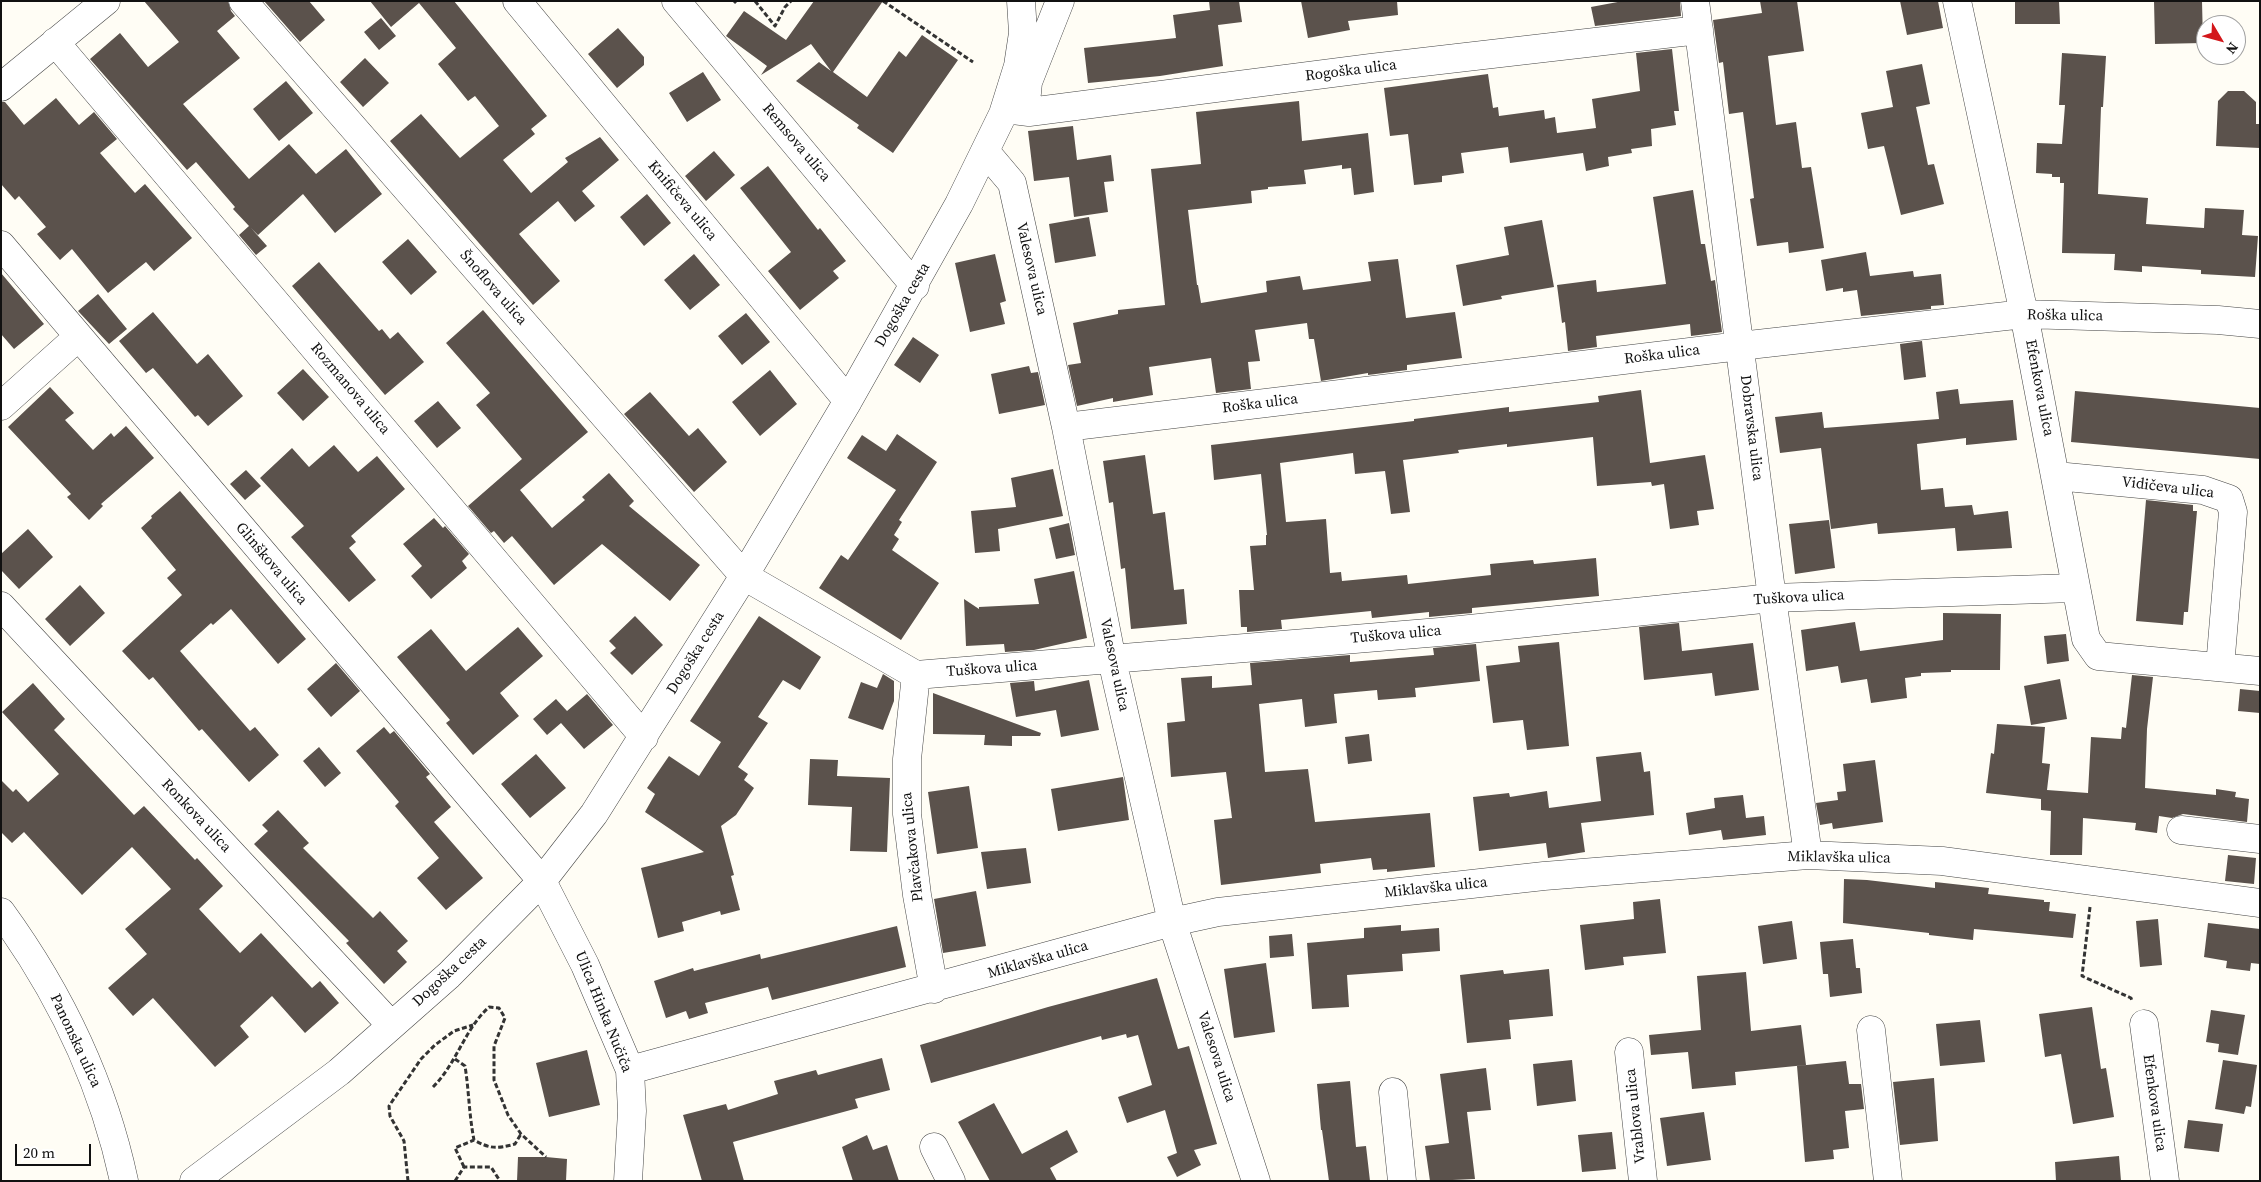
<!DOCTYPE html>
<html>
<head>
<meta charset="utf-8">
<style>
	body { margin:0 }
	#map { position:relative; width:2261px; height:1182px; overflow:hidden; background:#fffdf5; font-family:"Source Serif 4",serif }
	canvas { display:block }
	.frame { position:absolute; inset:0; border:2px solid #111; pointer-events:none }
	.north { position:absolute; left:2196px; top:15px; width:50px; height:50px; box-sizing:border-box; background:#fff; border:1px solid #a0a0a0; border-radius:50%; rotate:127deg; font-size:14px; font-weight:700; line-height:20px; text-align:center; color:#111 }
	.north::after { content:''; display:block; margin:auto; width:18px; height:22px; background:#d3171b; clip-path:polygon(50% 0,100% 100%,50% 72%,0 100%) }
	.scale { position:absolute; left:15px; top:1144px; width:76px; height:22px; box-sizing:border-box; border:2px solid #111; border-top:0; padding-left:6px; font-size:15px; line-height:18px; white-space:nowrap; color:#111; -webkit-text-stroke:4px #fff; paint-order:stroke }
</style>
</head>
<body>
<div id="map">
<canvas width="2261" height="1182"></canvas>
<div class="frame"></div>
<div class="north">N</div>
<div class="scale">20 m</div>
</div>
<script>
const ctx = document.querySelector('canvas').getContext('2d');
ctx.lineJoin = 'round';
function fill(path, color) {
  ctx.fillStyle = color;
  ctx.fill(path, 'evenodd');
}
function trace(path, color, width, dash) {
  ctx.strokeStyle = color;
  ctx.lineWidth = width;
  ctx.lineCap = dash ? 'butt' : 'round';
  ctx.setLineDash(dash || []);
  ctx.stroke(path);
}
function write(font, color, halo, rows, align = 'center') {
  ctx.font = font + ' "Source Serif 4",serif';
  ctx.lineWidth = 5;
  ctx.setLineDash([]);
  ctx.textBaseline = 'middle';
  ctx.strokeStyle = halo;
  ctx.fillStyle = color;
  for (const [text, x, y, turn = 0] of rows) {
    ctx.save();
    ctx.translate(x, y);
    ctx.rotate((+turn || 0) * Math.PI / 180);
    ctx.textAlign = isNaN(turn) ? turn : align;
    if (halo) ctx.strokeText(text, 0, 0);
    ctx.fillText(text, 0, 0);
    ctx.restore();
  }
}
fill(new Path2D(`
	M144,1H228L231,11L235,16L217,31L240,58L183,104L249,179L289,144L316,174L346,149L382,194L335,233L303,194L258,235L251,228L267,246L256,255L239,235L249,226L233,209L235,207L196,162L187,170L90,59L120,33L148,67L179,42Z
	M264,1H309L325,20L300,42Z
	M370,1H454L547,116L531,129L535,134L503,160L531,193L568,162L565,158L600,137L619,160L582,191L595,206L575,222L558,201L519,234L560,281L533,305L390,141L421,114L460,158L499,126L475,96L468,101L438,64L456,48L419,3L391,27Z
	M814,1H883L833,72L867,97L899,51L906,57L922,35L958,60L893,153L857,128L859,125L796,81L819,62L831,71L811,44L761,75L767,66L726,36L744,11L786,40Z
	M1209,1H1239L1242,22L1218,25L1223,66L1160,76L1088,83L1084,48L1176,38L1173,15L1210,10Z
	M1301,1H1397L1398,15L1348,21L1350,30L1308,38Z
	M1623,1H1680L1681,16L1595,26L1591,7Z
	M1760,1H1797L1804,51L1768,56L1776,125L1796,122L1802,168L1811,167L1824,248L1789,253L1788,242L1757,246L1750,199L1754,198L1743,112L1729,114L1723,62L1719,63L1713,20L1762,13Z
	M1900,1H1938L1943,28L1907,35Z
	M2015,1H2059L2060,24H2015Z
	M2154,1H2202L2203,43L2155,44Z
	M381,18L396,36L379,50L364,32Z
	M618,28L644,57V65L617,88L588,54Z
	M1672,49L1679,111H1674L1676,125L1651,129L1652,146L1631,149L1632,153L1608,157L1609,166L1586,171L1583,153L1510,163L1508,147L1461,153L1464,173L1442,176V182L1414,185L1408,134L1390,136L1384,88L1488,74L1493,108L1498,107L1499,116L1544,110L1545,119L1555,117L1557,133L1596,128L1592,99L1640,91L1636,53Z
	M2062,53L2106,56L2103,107H2101L2098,194L2148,198L2146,224L2204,228L2205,208L2244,210L2242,235L2258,236L2255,277L2201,274V270L2142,266V272L2114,270L2115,254L2062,253L2064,183H2060V177H2052V174L2036,173L2037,143L2062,144L2065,105H2059Z
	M365,58L389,83L363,107L340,82Z
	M1922,64L1930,104L1916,107L1928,165L1934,164L1944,204L1901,215L1884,146L1868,149L1861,113L1893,107L1886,71Z
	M703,72L721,100L687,122L669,93Z
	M286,81L313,113L279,141L253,109Z
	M2228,91H2244L2256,102V124H2260V148L2216,146L2218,101Z
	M56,98L79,125L94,112L117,139L100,153L135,193L145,184L192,238L154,271L146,262L108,293L72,249L60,260L37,234L46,227L19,196L15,200L1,184V102H5L24,125Z
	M1299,101L1302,141L1368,133L1374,192L1354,195L1351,168L1342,169V165L1304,170L1306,184L1268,187V189L1251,191L1252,203L1188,210L1197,285H1198L1201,303L1267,292L1266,281L1300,276L1303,290L1371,281L1368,262L1398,259L1406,318L1455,312L1462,358L1407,365V370L1368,375V373L1321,381L1314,339H1309L1307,323L1255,330L1260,361L1248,362L1251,389L1216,393L1211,358L1149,367L1153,395L1113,402V398L1077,406L1068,365L1081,363L1073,323L1118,314V310L1165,305L1151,169L1201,164L1196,112Z
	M1073,126L1077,160L1111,155L1114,181L1104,182L1108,212L1074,217L1069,177L1034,181L1028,131Z
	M714,151L735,175L706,201L685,176Z
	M768,166L818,230L820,228L846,261L833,271L839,278L800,310L768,271L791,252L740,188Z
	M1693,190L1701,244H1705L1711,281L1715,280L1722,332L1691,336L1690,324L1596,336L1597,347L1568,351L1565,322L1562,323L1557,285L1596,280L1597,292L1666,284L1653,197Z
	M647,194L671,223L644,246L620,217Z
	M1089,217L1096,256L1055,263L1049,224Z
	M1542,220L1554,287L1501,296L1502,299L1463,306L1456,265L1509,255L1504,227Z
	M408,239L437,272L411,295L382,262Z
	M1866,252L1870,276L1913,271L1914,277L1941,274L1944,305L1931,306V309L1861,316L1857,290L1843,292V288L1826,291L1821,260Z
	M694,254L720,285L690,310L664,280Z
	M995,254L1006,301L1000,303L1005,324L970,332L955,263Z
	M319,262L379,331L382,329L390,339L398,332L424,362L385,395L292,286Z
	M1,273L44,324L14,349L1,334Z
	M98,294L127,329L109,344L78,311Z
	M483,310L588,432L520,490L552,528L585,500L582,497L609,473L634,501L629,506L700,565L670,601L602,544L554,585L512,536L504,543L494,531L491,533L468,506L522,459L476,405L490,393L446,343Z
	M153,312L197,364L208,354L243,396L208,426L198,415L195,417L153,368L146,373L119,341Z
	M746,313L770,342L742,365L718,336Z
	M913,337L939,355L920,383L894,365Z
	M1922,341L1926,377L1904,380L1900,344Z
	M1029,366L1031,373L1038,372L1045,405L999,414L991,374Z
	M303,369L329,397L303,421L277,393Z
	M770,370L797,404L760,436L732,402Z
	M50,387L74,413L65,420L93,450L111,433L114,437L126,426L154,458L101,504L103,506L89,520L67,497L71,494L8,427Z
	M1958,389L1960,404L2013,400L2017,440L1966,445V438L1917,444L1921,490L1943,488L1945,507L1972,505L1974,515L2008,511L2012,548L1957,551L1955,528L1878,534L1877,523L1831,529L1821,448L1780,453L1775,417L1822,412L1824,428L1939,419L1936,392Z
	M1641,390L1650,463L1705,455L1714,509L1697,511L1699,525L1670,529L1664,484L1652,486L1651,482L1597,486L1593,437L1507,447V444L1458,450L1459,453L1403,460L1410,512L1391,514L1385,471L1355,474L1353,453L1280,463L1286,522L1326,519L1330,573L1341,572L1342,581L1407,575L1408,584L1491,575L1490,564L1533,560L1534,564L1596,558L1599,596L1472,608V613L1439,616L1429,617V612L1372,618L1371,611L1281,620L1282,629L1247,632V627H1241L1239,590H1254L1250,546L1266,545V535H1267L1261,474L1214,480L1211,445L1414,421V419L1509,407V412L1599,402L1598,396Z
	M2075,391L2260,408V459L2071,442Z
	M650,392L689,436L698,428L727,462L694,492L624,414Z
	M438,401L461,428L437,448L414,421Z
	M897,434L937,462L899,520L902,522L894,535L899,539L892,550L939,583L901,640L819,588L841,555L848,560L896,490L847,458L862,435L886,451Z
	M334,445L358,472L377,456L405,489L351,536L356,542L349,548L376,580L349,602L291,537L304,526L260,478L292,448L309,467Z
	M1145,455L1153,514L1165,512L1174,590L1184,589L1187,624L1131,629L1125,568L1121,569L1113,502L1109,503L1103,461Z
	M1053,469L1063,516L998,529L1000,551L975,553L971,511L1016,507L1011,478Z
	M246,470L261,486L245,500L230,484Z
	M180,491L306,639L278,664L231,609L213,625L211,623L180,651L250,731L255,727L279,755L249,782L202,729L199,731L153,677L149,680L122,651L182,595L167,578L176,570L141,528L152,518L151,516Z
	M2146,500L2193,505V511H2197L2188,612H2184L2183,625L2136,621Z
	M434,518L443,528L445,526L469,554L462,561L467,568L431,599L411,576L422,566L403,544Z
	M1829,520L1835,568L1795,574L1789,524Z
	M1069,523L1075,555L1056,559L1049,528Z
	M28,529L53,557L19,589L1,570V554Z
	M1074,571L1087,638L1034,650L1005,652L1004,644L966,646L964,599L979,609V607L1039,604L1034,579Z
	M80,585L105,613L70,646L45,619Z
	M1943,613L2001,614L2000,670H1951V672L1921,673V676L1905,678L1907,698L1871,703L1867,679L1841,683L1838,666L1806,671L1801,630L1855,622L1860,651L1943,640Z
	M635,616L663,645L632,675L610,653L616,648L609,641Z
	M759,616L821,657L800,690L783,680L758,717L768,723L738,767L748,774L744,780L754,788L736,815L721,826L734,875L731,876L740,910L721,915L720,911L682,922L684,931L658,938L641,868L704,852L645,812L655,794L647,788L669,756L699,776L721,742L690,721Z
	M1679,623L1682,651L1753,643L1759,690L1715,696L1712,673L1644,680L1639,627Z
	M518,627L543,656L500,693L519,716L473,755L446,723L450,720L397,657L431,629L466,671Z
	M2066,634L2069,661L2047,664L2044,636Z
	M1559,642L1569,746L1527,750L1523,720L1493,723L1486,666L1520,662L1518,646Z
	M1476,644L1480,681L1415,688L1416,697L1378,700L1377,690L1334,694L1337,723L1305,727L1302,699L1259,704L1265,772L1308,769L1315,822L1430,813L1435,867L1387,872V869L1373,870L1371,858L1320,864L1321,873L1221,885L1214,820L1232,818L1226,772L1171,777L1167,723L1185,721L1181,678L1212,676V688L1252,685L1250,663L1350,655V662L1434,655L1433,648Z
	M336,663L360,691L331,717L307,689Z
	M883,674L894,681V701L883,730L848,718L861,682L877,688Z
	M2132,675L2153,677L2147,729L2145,788L2216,795V789L2236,792L2235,797L2249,799L2247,822L2183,814L2172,818L2159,816L2157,833L2135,830L2136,823L2083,818L2082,855H2050L2051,811L2041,810V799L1986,793L1991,753L1994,754L1997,724L2045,727L2042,763L2050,764L2047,790L2088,793L2091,737L2121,739L2122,727L2126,728Z
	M2060,679L2067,719L2031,725L2024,686Z
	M1089,680L1099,730L1061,737L1056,710L1016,717L1010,683L1034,681L1035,691Z
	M33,683L65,719L54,730L134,815L144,806L195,860L197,858L223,886L199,909L240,953L261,933L312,988L320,981L339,1003L305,1033L272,996L240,1026L249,1037L215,1067L153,998L133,1016L108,988L147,954L125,929L171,889L132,847L82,895L24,832L12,843L1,832V780L13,792L16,789L28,802L59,774L2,712Z
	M2240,689L2260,691V713L2238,711Z
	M933,693L1041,733L1040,736H1012V746L984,745L985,735L933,734Z
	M587,694L613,725L584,749L561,723L547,735L533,719L556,699L567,711Z
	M384,727L390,734L394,731L430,774L426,777L451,807L434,822L483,878L446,910L417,878L439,858L395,806L399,802L356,751Z
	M1369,734L1372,761L1348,764L1345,737Z
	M319,747L341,773L325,787L303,761Z
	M1641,752L1644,772L1650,771L1654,815L1581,823L1585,852L1548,858L1546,843L1479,851L1473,797L1509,793L1510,797L1547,791L1549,808L1601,801L1596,757Z
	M536,754L566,788L530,818L501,784Z
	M810,759L838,760L837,776L890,778L887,852L850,851L852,807L808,805Z
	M1875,760L1883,822L1833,829L1832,823L1820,825L1816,803L1838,800L1837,792L1846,791L1843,764Z
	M1123,777L1129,820L1058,831L1051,789Z
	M969,786L978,848L937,854L928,792Z
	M1743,795L1746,818L1764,816L1766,835L1723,840L1721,830L1689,835L1686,813L1715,808L1714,798Z
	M278,810L309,843L303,848L373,918L380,911L408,941L397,951L407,962L384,984L346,943L349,941L254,844L268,831L262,825Z
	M1026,848L1031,883L987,889L981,852Z
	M2228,855L2256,858L2254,884L2225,881Z
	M1844,879L1867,880L1935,888V882L1989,888L1988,894L2044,900V902H2050L2049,911L2076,914L2073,938L1974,929L1973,940L1929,935V933L1843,923Z
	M976,891L986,946L943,953L934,899Z
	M1660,899L1666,953L1623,957L1624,965L1585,970L1580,925L1634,919L1633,902Z
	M2158,919L2162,965L2140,967L2136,921Z
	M1792,921L1797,959L1763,964L1758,926Z
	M2208,923L2260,929V964L2251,963L2250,971L2226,968L2227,961L2204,957Z
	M1401,925V931L1439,928L1440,951L1402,954L1403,971L1347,975L1349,1007L1312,1009L1307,943L1364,938V928Z
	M897,926L906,967L772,1000L768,987L705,1003L708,1013L689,1019L686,1011L666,1018L654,981L693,968L694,971L760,954L761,959Z
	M1292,934L1294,956L1270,958L1269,936Z
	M1853,939L1856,968H1860L1862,993L1830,997L1828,974H1823L1820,942Z
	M1266,963L1275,1032L1234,1038L1224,969Z
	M1549,969L1553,1016L1509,1020L1511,1039L1467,1043L1460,975L1503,970L1504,974Z
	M1746,972L1751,1031L1801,1025L1806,1065L1735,1072L1736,1085L1692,1089L1688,1052L1651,1055L1649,1035L1701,1030L1697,976Z
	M1157,978L1178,1049L1189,1046L1217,1144L1194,1150L1201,1165L1177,1177L1167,1157L1177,1153L1165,1110L1127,1123L1118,1097L1152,1085L1138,1035L1127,1038L1126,1034L1102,1040L1101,1036L931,1083L920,1045L1048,1007Z
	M2092,1007L2101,1069L2106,1068L2114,1117L2073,1124L2061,1054L2045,1057L2039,1014Z
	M2211,1010L2245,1015L2238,1055L2218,1052L2219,1044L2206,1042Z
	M1980,1020L1985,1062L1940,1066L1936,1024Z
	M587,1050L600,1105L549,1117L536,1063Z
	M882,1058L890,1090L855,1099L858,1108L733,1142L744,1181H702L683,1115L726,1104L728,1110L778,1094L774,1081L816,1070L818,1075Z
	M1572,1060L1576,1101L1537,1106L1533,1064Z
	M2223,1060L2257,1065L2251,1107L2246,1106L2244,1114L2215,1109Z
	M1846,1061L1849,1084H1861L1864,1109L1845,1111L1849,1148L1833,1150L1834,1159L1805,1162L1797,1066Z
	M1486,1068L1491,1110L1467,1112L1475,1179L1430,1181L1425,1146L1449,1143L1440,1074Z
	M1934,1078L1938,1141L1900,1145L1893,1082Z
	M1350,1081L1356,1147L1366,1146L1370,1181H1329L1322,1130H1321L1317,1084Z
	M994,1103L1022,1154L1067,1130L1078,1152L1050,1168L1057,1181H990L958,1122Z
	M1704,1112L1711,1160L1667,1166L1660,1118Z
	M2188,1120L2223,1124L2219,1152L2184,1148Z
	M1612,1132L1616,1169L1582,1172L1578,1135Z
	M867,1135L873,1150L887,1145L899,1181H853L842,1147Z
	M2119,1156L2121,1181H2056L2055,1162Z
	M518,1157H546L567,1159L566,1181H517Z`), '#5b524c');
const minor = new Path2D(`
	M243,1L744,576L916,675L1440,632L1772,598L2074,588
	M517,1L848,401
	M676,1L915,286
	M1695,1L1772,598L1808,855
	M1957,1L2024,314L2086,639L2098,656L2260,671
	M55,42L644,737
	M1,87L106,1
	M1027,93L1028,82L1060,1
	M1005,109L1029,112L1371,68L1699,30
	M985,151L1012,183L1066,427L1112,660L1172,922L1256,1181
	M1,245L542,881L585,965L630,1070L632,1111L628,1181
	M1,406L78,337
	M1066,427L1740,346L2024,314L2218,320L2260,324
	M2056,476L2203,490L2229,499L2233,512L2220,667
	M1,606L391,1025
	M916,675L907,759V814L917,895L934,989
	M2181,830L2260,839
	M1,912C60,993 103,1083 124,1181
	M2144,1024L2165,1181
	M1871,1030L1888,1181
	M1629,1052L1643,1181
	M630,1070L1172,922L1218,912L1544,876L1808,855L1942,861L2260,903
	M1393,1092L1402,1181
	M934,1147L951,1181
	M194,1181L339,1072L449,975L542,881L594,814L744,576L848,401L959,204L1003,114L1018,66L1023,33L1021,1`);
trace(minor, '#444', 29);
trace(new Path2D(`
	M755,1L775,26L785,7L791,1
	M883,1L973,62
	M734,3L736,1
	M2090,907L2082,976L2131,998L2132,1001
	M455,1059L465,1066C469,1091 469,1115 474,1140C490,1149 497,1149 515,1144L521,1134
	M433,1087C457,1063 464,1030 489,1007L499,1008L505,1018L494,1046V1080L508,1115L521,1134L546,1157
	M464,1167L455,1148L474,1140
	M408,1181L404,1141L390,1116L389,1106L421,1059L435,1045L454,1031L473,1025
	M455,1181L464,1167H491L500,1181`), '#333', 3, [5, 2.5]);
trace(minor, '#fff', 28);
write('15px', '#111', '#fff', [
	["Rogoška ulica",1351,71,-7],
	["Remsova ulica",796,143,50],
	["Knifičeva ulica",682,201,50],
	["Valesova ulica",1031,269,77],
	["Šnoflova ulica",493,288,49],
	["Dogoška cesta",903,305,-60],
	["Roška ulica",2065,316,1],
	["Roška ulica",1662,355,-7],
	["Efenkova ulica",2039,388,79],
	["Rozmanova ulica",350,389,50],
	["Roška ulica",1260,404,-7],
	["Dobravska ulica",1751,428,83],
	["Vidičeva ulica",2168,488,7],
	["Glinškova ulica",271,564,50],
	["Tuškova ulica",1799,598,-3],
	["Tuškova ulica",1396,635,-5],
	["Dogoška cesta",696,653,-58],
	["Valesova ulica",1114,665,78],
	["Tuškova ulica",992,669,-4],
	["Ronkova ulica",196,816,47],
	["Plavčakova ulica",913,847,-96],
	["Miklavška ulica",1839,858,1],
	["Miklavška ulica",1436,888,-6],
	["Miklavška ulica",1038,960,-16],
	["Dogoška cesta",450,972,-43],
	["Ulica Hinka Nučiča",603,1012,68],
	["Panonska ulica",75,1041,65],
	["Valesova ulica",1216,1057,72],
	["Efenkova ulica",2154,1103,82],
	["Vrablova ulica",1636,1116,-96]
]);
</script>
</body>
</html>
